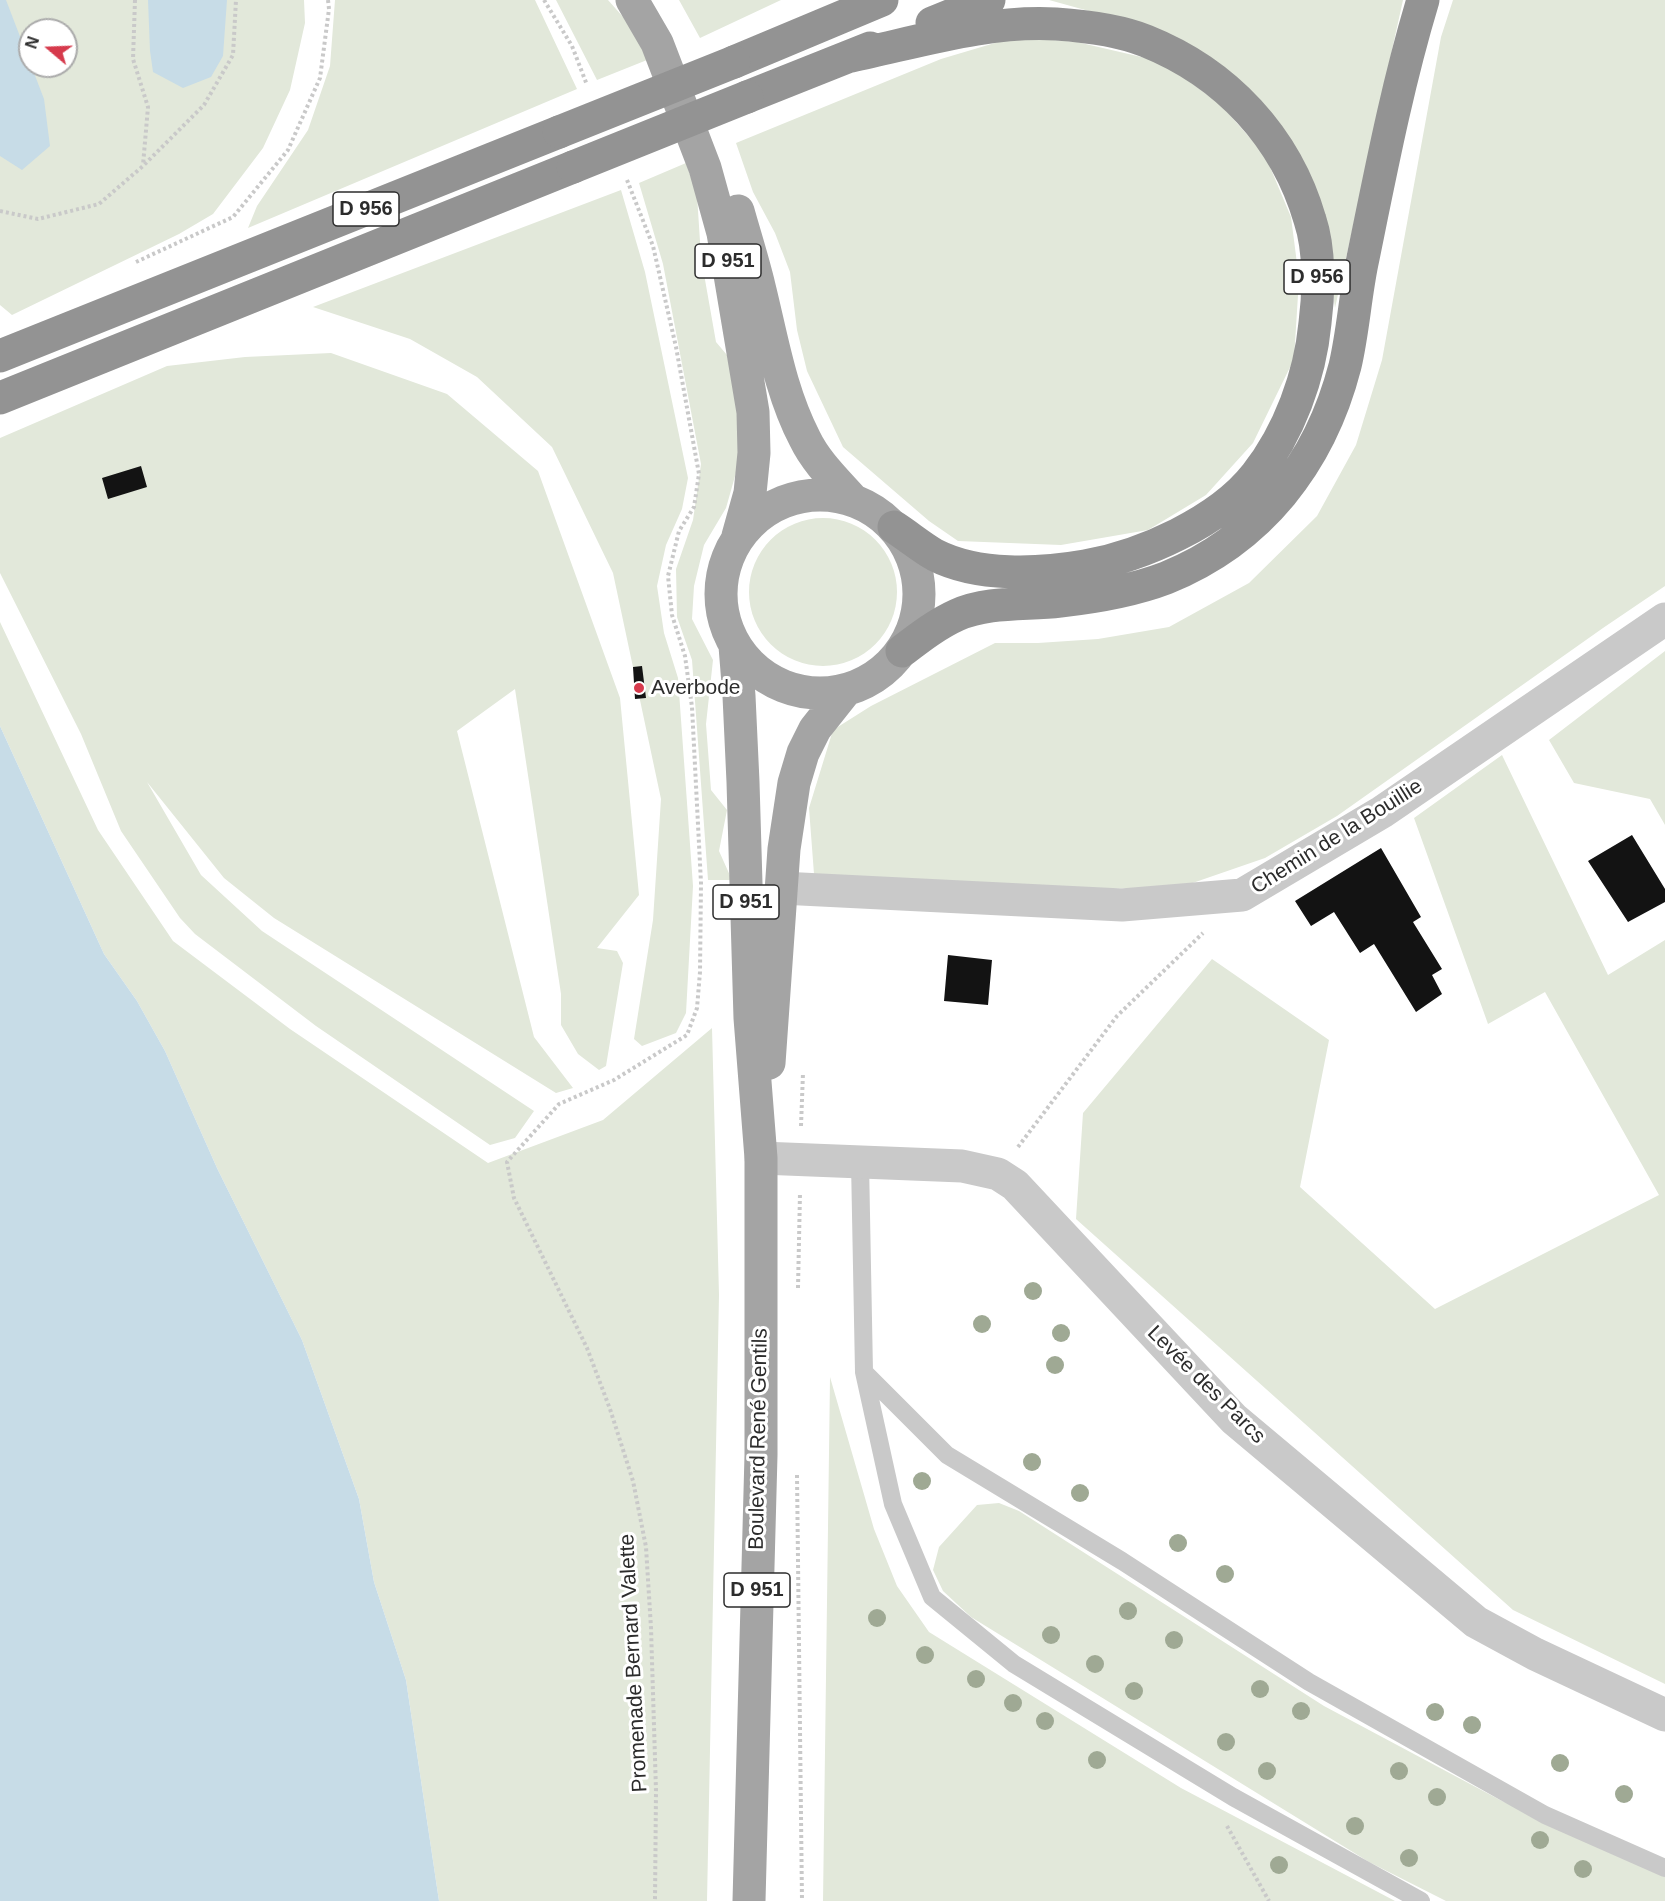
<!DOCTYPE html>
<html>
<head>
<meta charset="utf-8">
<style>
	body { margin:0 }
	#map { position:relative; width:1665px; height:1901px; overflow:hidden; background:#fff; font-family:Arial,sans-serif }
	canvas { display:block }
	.north { position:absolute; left:18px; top:18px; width:60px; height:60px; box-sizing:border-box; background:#fff; border:2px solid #ababab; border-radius:50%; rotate:289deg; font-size:16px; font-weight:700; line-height:24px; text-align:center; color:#2c2c2c }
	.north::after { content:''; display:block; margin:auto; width:21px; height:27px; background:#d63a4c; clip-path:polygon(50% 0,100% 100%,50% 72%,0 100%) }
</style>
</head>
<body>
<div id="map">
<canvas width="1665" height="1901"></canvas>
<div class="north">N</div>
</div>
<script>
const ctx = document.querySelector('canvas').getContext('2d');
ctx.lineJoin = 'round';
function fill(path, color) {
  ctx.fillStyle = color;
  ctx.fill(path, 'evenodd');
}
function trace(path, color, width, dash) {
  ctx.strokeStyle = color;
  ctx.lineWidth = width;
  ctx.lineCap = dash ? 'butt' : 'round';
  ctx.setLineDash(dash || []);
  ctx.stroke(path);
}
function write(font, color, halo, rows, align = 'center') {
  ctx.font = font + ' Arial,sans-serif';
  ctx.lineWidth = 6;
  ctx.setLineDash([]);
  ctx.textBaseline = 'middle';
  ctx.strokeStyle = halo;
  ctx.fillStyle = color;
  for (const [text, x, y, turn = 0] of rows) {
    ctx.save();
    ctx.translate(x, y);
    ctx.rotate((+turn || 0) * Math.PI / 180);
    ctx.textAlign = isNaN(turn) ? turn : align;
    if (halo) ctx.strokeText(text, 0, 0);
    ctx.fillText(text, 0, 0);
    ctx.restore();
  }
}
fill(new Path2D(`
	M0,0H304L305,23L290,90L263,148L213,214L179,234L12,315L0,305ZM30,30H66V66H30Z
	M335,0H535L577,89L248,228L257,206L308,130L330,66Z
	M556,0H608L632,27L647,60L597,80Z
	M679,0H781L700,38Z
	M1049,0H1403L1335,308L1324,220L1293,145L1125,21Z
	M1453,0H1665V586L1603,628L1337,816L1265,858L1181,887L1098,889L814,874L809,808L833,730L871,706L995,643H1038L1098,639L1169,627L1249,583L1317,516L1356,445L1382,360L1441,37Z
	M1015,37L1077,42L1163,62L1221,105L1265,155L1291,217L1299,279L1294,359L1253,443L1206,495L1148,530L1061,545L958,541L929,521L843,447L807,371L797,330L790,272L775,233L753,192L736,143L941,59Z
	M686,163L697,195L701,257L716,342L727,355L737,402L739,462L726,508L704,545L694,586L692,619L713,660L706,724L711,790L727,810L719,851L732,880H708L692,660L677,617L676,569L693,520L701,464L663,264L639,183Z
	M621,190L645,272L688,478L682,509L666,545L657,586L664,633L678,678L693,886L686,1013L676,1033L642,1046L634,1039L653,920L661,799L613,573L552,447L477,377L410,339L313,307Z
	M331,353L447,394L538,471L620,698L639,895L597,948L617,951L623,963L606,1066L599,1070L578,1054L561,1025V994L515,689L457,731L534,1037L573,1088L556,1093L274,918L224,878L147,782L201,875L262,931L534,1111L515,1138L490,1145L316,1026L195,934L180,918L121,831L81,734L0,573V438L167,366L245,357Z
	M749 592a74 74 0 1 1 148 0a74 74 0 1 1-148 0Z
	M0,622L98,830L173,941L290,1029L488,1163L603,1120L712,1028L719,1295L707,1901H439L406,1680L374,1582L359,1499L302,1340L217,1168L165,1051L137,1001L104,954L0,726Z
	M1665,651V825L1650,799L1574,783L1549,740Z
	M1502,755L1608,975L1665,940V1684L1513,1610L1076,1219L1083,1113L1212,959L1329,1040L1300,1187L1435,1309L1659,1195L1545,992L1488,1024L1414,818Z
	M830,1377L874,1529L897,1586L929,1632L1181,1788L1395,1901H823Z
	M999,1503L1019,1511L1324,1706L1502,1801L1665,1876V1901H1446L1369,1862L971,1617L943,1591L933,1570L939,1547L977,1505Z`), '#e2e8da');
fill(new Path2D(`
	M0,0H6L44,99L50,146L22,170L0,156Z
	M148,0H227L223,56L211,77L183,88L153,72L150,51Z
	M0,726L104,954L137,1001L165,1051L217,1168L302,1340L359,1499L374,1582L406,1680L439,1901H0Z`), '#c7dce7');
fill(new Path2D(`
	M141,466L147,487L108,499L102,478Z
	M642,666L646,698L635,699L633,667Z
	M1632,835L1665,889V902L1628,922L1588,861Z
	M1381,848L1421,917L1413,922L1442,969L1432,975L1442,994L1416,1012L1374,944L1360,953L1334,912L1311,926L1295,901Z
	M948,955L992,960L988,1005L944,1001Z`), '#131313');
trace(new Path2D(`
	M135,0L133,59L148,107L143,165
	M544,0L572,46L587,85
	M627,180L653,246L676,347L699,474L694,507L679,531L668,576L672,615L685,656L692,707L701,883L700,972L697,1008L687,1035L614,1080L559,1104L507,1162L514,1198L587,1348L610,1409L633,1481L646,1547L651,1628L656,1791L655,1901
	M0,211L38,219L99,204L143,166L204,105L233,55L236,0
	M136,262L233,217L288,150L320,78L329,9L328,0
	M801,1126L803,1073
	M1018,1147L1117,1016L1203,933
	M798,1288L800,1193
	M797,1475L802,1901
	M1227,1826L1269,1901`), '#c9c9c9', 4, [3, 3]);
trace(new Path2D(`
	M860,1162L864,1372L893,1504L932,1597L1014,1664L1233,1797L1421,1901
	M864,1372L947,1455L1122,1561L1309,1682L1545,1815L1665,1868`), '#c9c9c9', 18);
trace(new Path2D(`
	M781,888L1122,905L1242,895L1382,812L1665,619
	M761,1158L962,1166L998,1174L1015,1185L1234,1419L1476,1622L1535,1654L1665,1715`), '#c9c9c9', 33);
trace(new Path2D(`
	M632,0L657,43L705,168L723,233L753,412L754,453L750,493L738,536
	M738,211C745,236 753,261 759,286C772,338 780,391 805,439C816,462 836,481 853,500
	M721 594a99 99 0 1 1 198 0a99 99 0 1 1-198 0Z
	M735,646L739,696L743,782L750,1018L761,1158V1455L749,1901
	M769,1063L784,849L794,783L803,753L815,729L846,690`), '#a4a4a4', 33);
trace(new Path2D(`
	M932,23L989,0
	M851,56C918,42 987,20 1056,24C1085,26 1119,30 1146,41C1226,73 1286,137 1310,220C1320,250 1319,292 1315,323C1310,376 1289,433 1256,475C1219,522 1142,556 1085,566C1039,574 978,577 935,555C921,547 908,536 894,527
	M734,62L882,0
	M747,97L870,48
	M0,356L559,132
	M0,398L573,167
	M902,651C919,638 937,624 957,615C988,601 1027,605 1060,601C1096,597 1132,591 1166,578C1260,540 1320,463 1345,366C1353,332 1355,297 1362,263C1380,175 1397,86 1423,0`), '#939393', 33);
trace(new Path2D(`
	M559,132L734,62
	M573,167L747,97`), '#939393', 33);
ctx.fillStyle = '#9fa994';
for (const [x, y] of [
	[1033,1291],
	[982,1324],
	[1061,1333],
	[1055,1365],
	[1032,1462],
	[922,1481],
	[1080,1493],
	[1178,1543],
	[1225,1574],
	[1128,1611],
	[877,1618],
	[1051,1635],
	[1174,1640],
	[925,1655],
	[1095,1664],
	[976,1679],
	[1260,1689],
	[1134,1691],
	[1013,1703],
	[1301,1711],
	[1435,1712],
	[1045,1721],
	[1472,1725],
	[1226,1742],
	[1097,1760],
	[1560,1763],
	[1267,1771],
	[1399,1771],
	[1624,1794],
	[1437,1797],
	[1355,1826],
	[1540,1840],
	[1409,1858],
	[1279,1865],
	[1583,1869]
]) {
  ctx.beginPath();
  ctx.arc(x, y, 9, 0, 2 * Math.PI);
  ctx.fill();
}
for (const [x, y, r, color] of [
	[639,688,6,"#d63a4c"]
]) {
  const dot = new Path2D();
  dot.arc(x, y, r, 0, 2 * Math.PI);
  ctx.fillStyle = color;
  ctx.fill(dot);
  trace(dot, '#fff', 2);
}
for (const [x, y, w] of [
	[366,209,66],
	[728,261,66],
	[1317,277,66],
	[746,902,66],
	[757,1590,66]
]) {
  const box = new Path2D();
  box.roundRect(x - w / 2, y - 17, w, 34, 4.5);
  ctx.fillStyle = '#fff';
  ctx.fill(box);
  trace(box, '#2c2c2c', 1.5);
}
write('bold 20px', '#2c2c2c', null, [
	["D 956",366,209],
	["D 951",728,261],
	["D 956",1317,277],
	["D 951",746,902],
	["D 951",757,1590]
]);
write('21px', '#2c2c2c', '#fff', [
	["Averbode",651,688]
], 'left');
write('21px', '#2c2c2c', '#fff', [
	["Chemin de la Bouillie",1337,837,-32],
	["Levée des Parcs",1206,1385,45],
	["Boulevard René Gentils",759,1439,-89],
	["Promenade Bernard Valette",634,1663,-93]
]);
</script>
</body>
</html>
